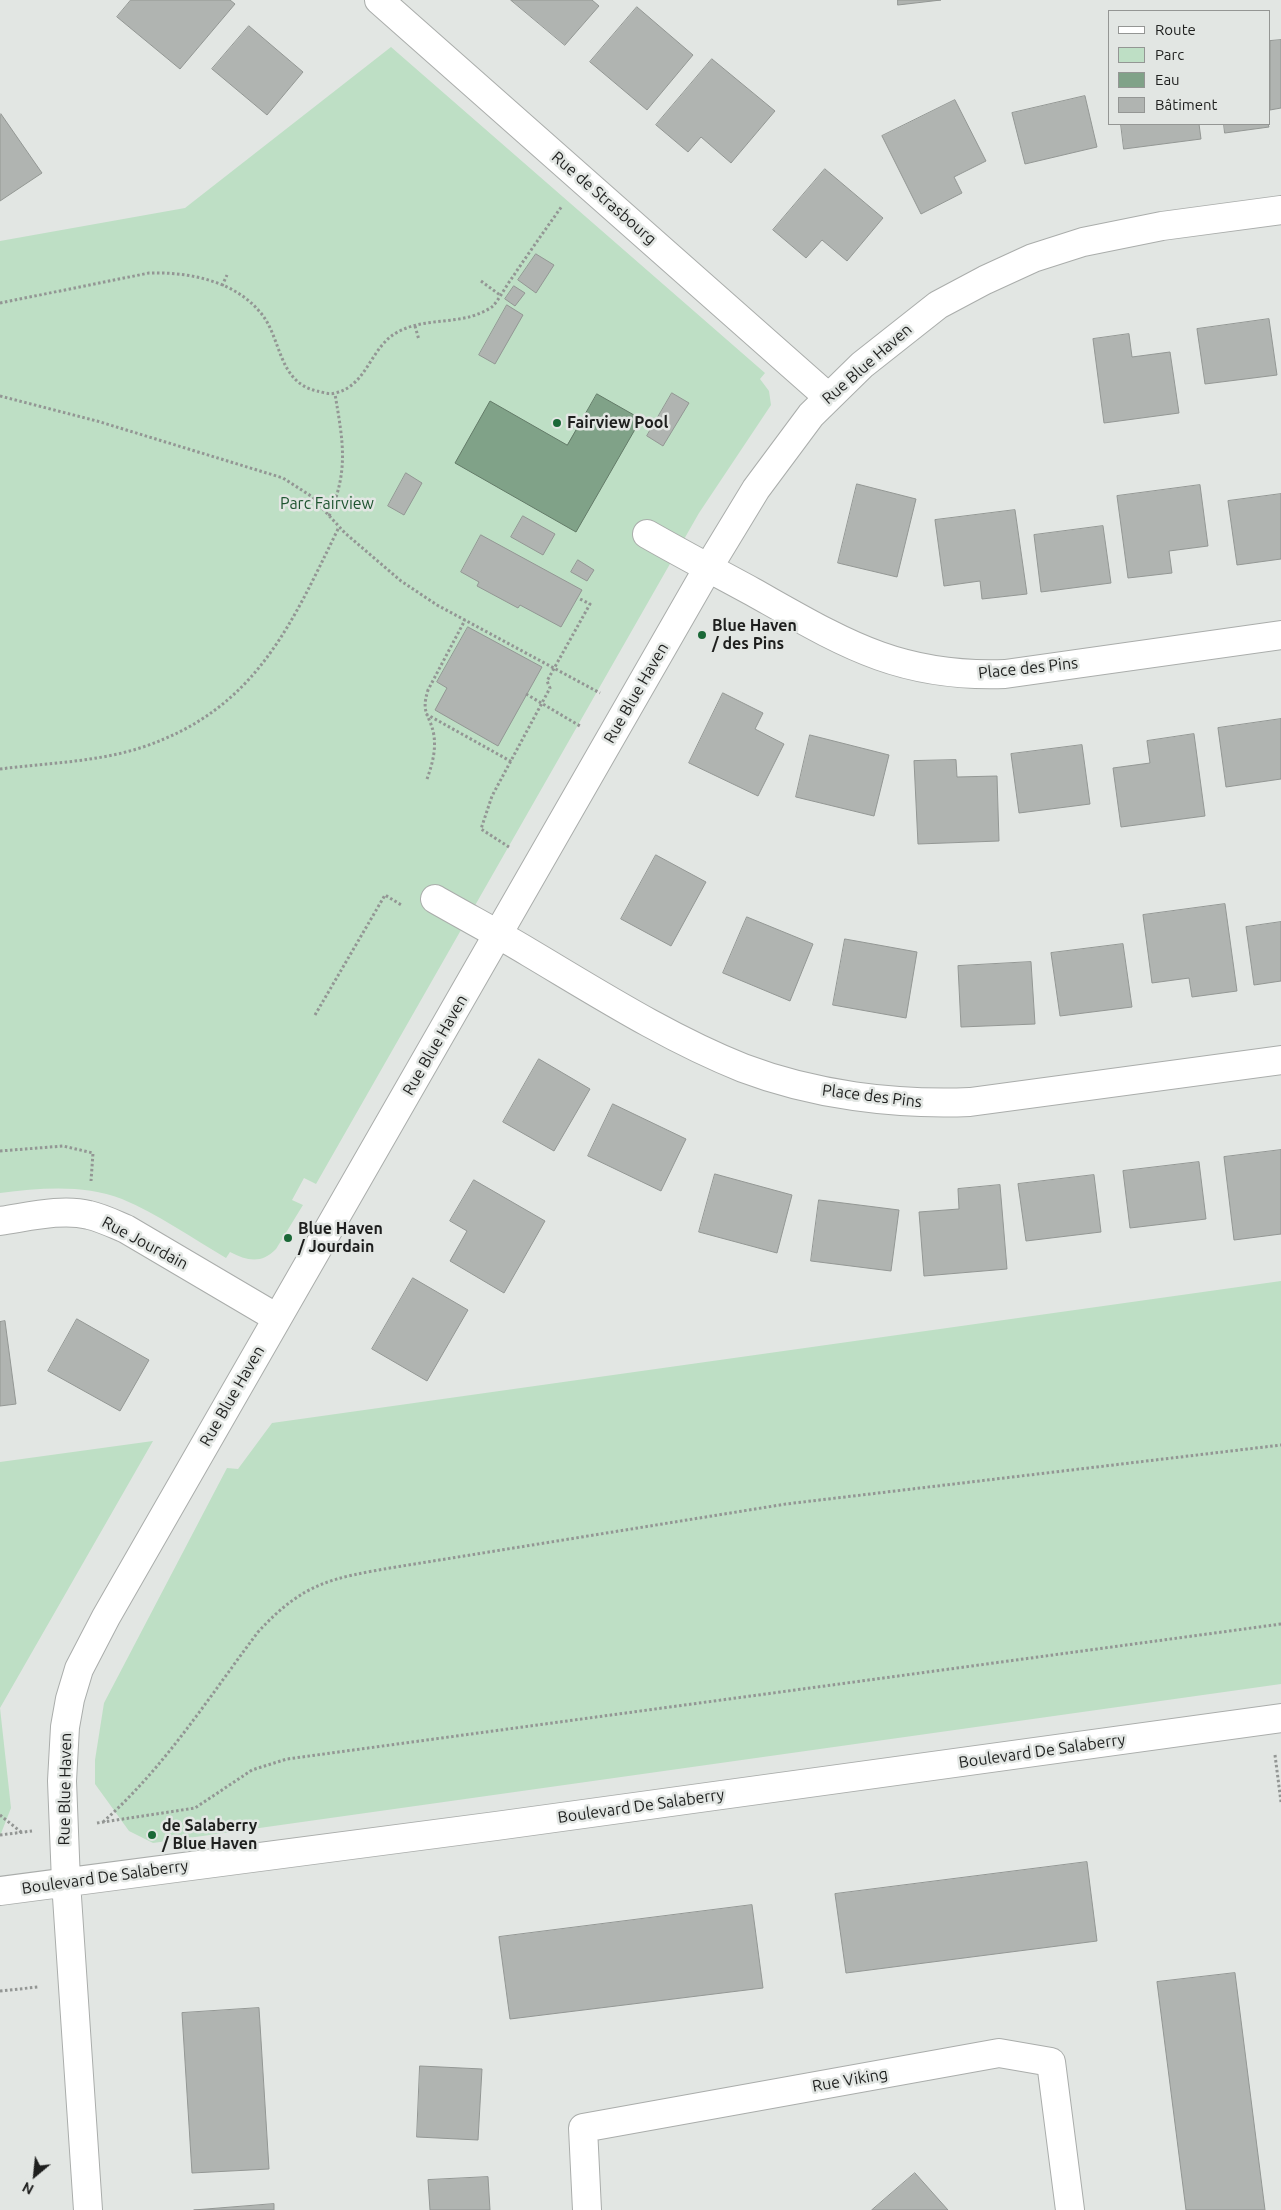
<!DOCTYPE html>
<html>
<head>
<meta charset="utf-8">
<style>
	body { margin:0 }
	#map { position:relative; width:1281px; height:2210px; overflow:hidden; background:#e2e6e3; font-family:Ubuntu,sans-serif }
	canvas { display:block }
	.legend { position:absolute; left:1108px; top:10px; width:162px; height:115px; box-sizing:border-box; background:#e2e6e3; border:1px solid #949694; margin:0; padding:6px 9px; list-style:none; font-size:15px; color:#1e1f1e }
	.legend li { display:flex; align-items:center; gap:10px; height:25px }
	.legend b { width:25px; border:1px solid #949694 }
	.north { position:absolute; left:10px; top:2150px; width:50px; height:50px; -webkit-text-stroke:4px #e2e6e3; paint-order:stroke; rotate:208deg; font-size:14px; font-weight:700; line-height:20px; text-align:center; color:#1e1f1e }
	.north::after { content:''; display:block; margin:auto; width:18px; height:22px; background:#1e1f1e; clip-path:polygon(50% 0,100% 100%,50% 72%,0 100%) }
</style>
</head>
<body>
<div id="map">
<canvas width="1281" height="2210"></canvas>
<ul class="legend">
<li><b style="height:6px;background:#fff"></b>Route</li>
<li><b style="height:14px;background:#bedfc5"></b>Parc</li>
<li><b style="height:14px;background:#80a288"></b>Eau</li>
<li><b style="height:14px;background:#b0b4b1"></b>Bâtiment</li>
</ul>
<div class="north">N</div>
</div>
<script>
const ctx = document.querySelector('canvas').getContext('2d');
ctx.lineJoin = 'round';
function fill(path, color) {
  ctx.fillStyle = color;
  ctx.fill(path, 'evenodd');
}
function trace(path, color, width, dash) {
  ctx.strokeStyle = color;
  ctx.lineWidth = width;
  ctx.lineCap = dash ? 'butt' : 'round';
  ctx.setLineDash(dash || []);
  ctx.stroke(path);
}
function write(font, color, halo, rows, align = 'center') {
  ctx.font = font + ' Ubuntu,sans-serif';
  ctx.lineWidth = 5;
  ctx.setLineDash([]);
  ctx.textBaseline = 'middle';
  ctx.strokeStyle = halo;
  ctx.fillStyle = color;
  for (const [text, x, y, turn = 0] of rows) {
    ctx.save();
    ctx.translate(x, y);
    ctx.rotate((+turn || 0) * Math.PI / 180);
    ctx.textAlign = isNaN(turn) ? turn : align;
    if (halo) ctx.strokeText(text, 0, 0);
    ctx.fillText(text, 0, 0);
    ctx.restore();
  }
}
fill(new Path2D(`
	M391,47L765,373L760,379L769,391L771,405L699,513L316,1184L304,1178L292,1200L303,1205L276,1249C262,1264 247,1261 230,1252L226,1258C192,1238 158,1214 122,1199C83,1184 41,1188 0,1193V241L185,208Z
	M1281,1281V1684L153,1843L129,1831L95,1784V1760L104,1703L227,1468L238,1469L272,1423Z
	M153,1441L0,1708L11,1808L0,1836V1462Z`), '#bedfc5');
const water = new Path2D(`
	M597,394L641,419L576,532L455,463L490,401L567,445Z`);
fill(water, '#80a288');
trace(water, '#637b68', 1);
const building = new Path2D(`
	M131,0H230L235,4L180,69L117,17Z
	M511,0H592L599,6L565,45Z
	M898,0H941L898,5Z
	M637,7L693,55L647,110L590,62Z
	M249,26L303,72L267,115L212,69Z
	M1281,40V108L1270,110V41Z
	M712,59L775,111L731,163L701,137L688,152L656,125Z
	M1085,96L1097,147L1025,164L1012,113Z
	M955,100L986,161L954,177L962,193L921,214L882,136Z
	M1,114L42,173L0,201V115Z
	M1121,124H1199L1201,139L1124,149Z
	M1224,124H1268L1269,127L1225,133Z
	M825,169L883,218L847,261L822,240L806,258L773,230Z
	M536,254L554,265L536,293L518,280Z
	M514,286L525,293L515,306L505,299Z
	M507,305L523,315L495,364L479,355Z
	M1269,319L1277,375L1205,384L1197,329Z
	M1129,334L1132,357L1170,352L1179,413L1104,423L1093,339Z
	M672,393L689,403L663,446L647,436Z
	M406,473L422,483L404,515L388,506Z
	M857,484L916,499L897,577L838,563Z
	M1200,485L1208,546L1169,551L1172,573L1128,578L1117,496Z
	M1281,494V559L1237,565L1228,501Z
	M1015,510L1027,594L982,599L980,581L944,586L935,520Z
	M523,516L555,534L543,555L511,537Z
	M1103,526L1111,583L1041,592L1034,535Z
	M481,535L582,590L561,627L520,605L518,608L477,586L479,582L461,572Z
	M578,560L594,570L587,581L571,572Z
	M468,627L542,667L498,746L435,710L447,688L437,682Z
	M723,693L763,713L755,729L784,744L758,796L689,763Z
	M1281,719V779L1226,787L1218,728Z
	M1194,734L1205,816L1121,827L1113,768L1150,763L1147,741Z
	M810,735L889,755L874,816L796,797Z
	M1082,745L1090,804L1019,813L1011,754Z
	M956,760L957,777L997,776L999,841L918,844L914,761Z
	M656,855L706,882L671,946L621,919Z
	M1225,904L1237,991L1192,997L1189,978L1152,983L1143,915Z
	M747,917L813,944L790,1001L723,973Z
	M1281,922V981L1254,985L1246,927Z
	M845,939L917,952L906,1018L833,1005Z
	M1123,944L1132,1007L1060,1016L1051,953Z
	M1031,962L1035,1024L961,1027L958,966Z
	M539,1059L590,1089L554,1151L503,1122Z
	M613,1104L686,1139L661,1191L588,1156Z
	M1281,1150V1234L1234,1240L1224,1157Z
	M1199,1162L1206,1219L1130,1228L1123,1171Z
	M715,1174L792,1195L777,1253L699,1232Z
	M1094,1175L1101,1232L1026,1241L1018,1184Z
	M474,1180L545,1221L504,1293L450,1261L467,1231L450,1221Z
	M1000,1185L1007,1269L924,1276L919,1212L959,1209L958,1189Z
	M819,1200L899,1210L891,1271L811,1261Z
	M413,1278L468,1310L427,1381L372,1349Z
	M77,1319L149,1360L120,1411L48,1371Z
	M5,1321L16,1404L0,1406V1322Z
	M1087,1862L1097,1941L846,1973L835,1894Z
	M752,1905L763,1988L510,2019L499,1937Z
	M1235,1973L1265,2210H1186L1157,1982Z
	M259,2008L269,2169L192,2173L182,2013Z
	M420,2066L482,2069L478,2140L417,2137Z
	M915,2173L948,2210H872Z
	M488,2177L490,2210H430L428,2180Z
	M274,2204V2210H194Z`);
fill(building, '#b0b4b1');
trace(building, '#939794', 1);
const minor = new Path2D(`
	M379,0L828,397
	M647,534C682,554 718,573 753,592C842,642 898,678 1005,674L1281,635
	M435,899C466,917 499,934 530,953C599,994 668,1038 743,1068C814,1095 894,1105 970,1102L1281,1060
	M0,1221C28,1217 62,1208 89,1215C102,1218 114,1224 126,1229L277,1318
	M0,1891L496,1826L1281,1718
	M88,2210L66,1882L62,1781L65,1727L70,1699L79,1669L106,1617L708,568L756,489L811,415L862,365L938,305L985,280L1033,258L1083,242L1162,226L1281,210
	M587,2210L583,2128L999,2053L1051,2062L1070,2210`);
trace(minor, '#aaadab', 30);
trace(new Path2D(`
	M481,281L500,295
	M222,286L227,275
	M0,303L149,273C188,272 233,280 260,312C282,337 277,382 317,391C322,392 329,395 335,393C367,386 370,348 396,333C418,320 444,323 469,317C476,315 487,311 493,306C500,298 506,286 512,278C528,254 545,230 562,206
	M415,326L419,340
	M0,396L97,421L283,478L311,496L345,533L401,581L437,605L600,693
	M329,516C349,470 343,442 335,394
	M526,694L580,726
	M426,714L512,762
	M0,769C47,763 98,762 143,747C256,709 291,625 339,527
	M427,779C432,765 436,751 434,736C431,715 420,715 428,690L465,620
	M509,847L481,829L492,796L550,688L547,681L590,604L578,598
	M315,1015L385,895L403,906
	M0,1151L63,1146L93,1153L91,1181
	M1275,1755L1281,1802
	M0,1815L21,1832
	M103,1822C165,1767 209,1697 258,1632C304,1582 332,1578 396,1567L786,1504L1281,1445
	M97,1823L195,1808L252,1770L287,1759L1281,1624
	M0,1835L32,1831
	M0,1991L38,1987`), '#939694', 3, [2.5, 2.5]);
trace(minor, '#fff', 28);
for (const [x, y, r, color] of [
	[557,423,5,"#1a6837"],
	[702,635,5,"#1a6837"],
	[288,1238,5,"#1a6837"],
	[152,1835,5,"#1a6837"]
]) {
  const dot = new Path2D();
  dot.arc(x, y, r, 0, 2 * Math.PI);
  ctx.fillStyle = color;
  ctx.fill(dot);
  trace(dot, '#e2e6e3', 2);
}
write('16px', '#1e1f1e', '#e2e6e3', [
	["Rue de Strasbourg",604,198,41],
	["Rue Blue Haven",867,364,-41],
	["Place des Pins",1028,668,-6],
	["Rue Blue Haven",636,693,-60],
	["Rue Blue Haven",435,1045,-60],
	["Place des Pins",872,1096,7],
	["Rue Jourdain",145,1243,28],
	["Rue Blue Haven",232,1396,-60],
	["Boulevard De Salaberry",1042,1751,-8],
	["Rue Blue Haven",65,1789,-89],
	["Boulevard De Salaberry",641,1806,-8],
	["Boulevard De Salaberry",105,1877,-8],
	["Rue Viking",850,2080,-10]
]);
write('bold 16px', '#1e1f1e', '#e2e6e3', [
	["Fairview Pool",567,423],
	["Blue Haven",712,626],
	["/ des Pins",712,644],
	["Blue Haven",298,1229],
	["/ Jourdain",298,1247],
	["de Salaberry",162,1826],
	["/ Blue Haven",162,1844]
], 'left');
write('16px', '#1e5430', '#e2e6e3', [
	["Parc Fairview",327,504]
]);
</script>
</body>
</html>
